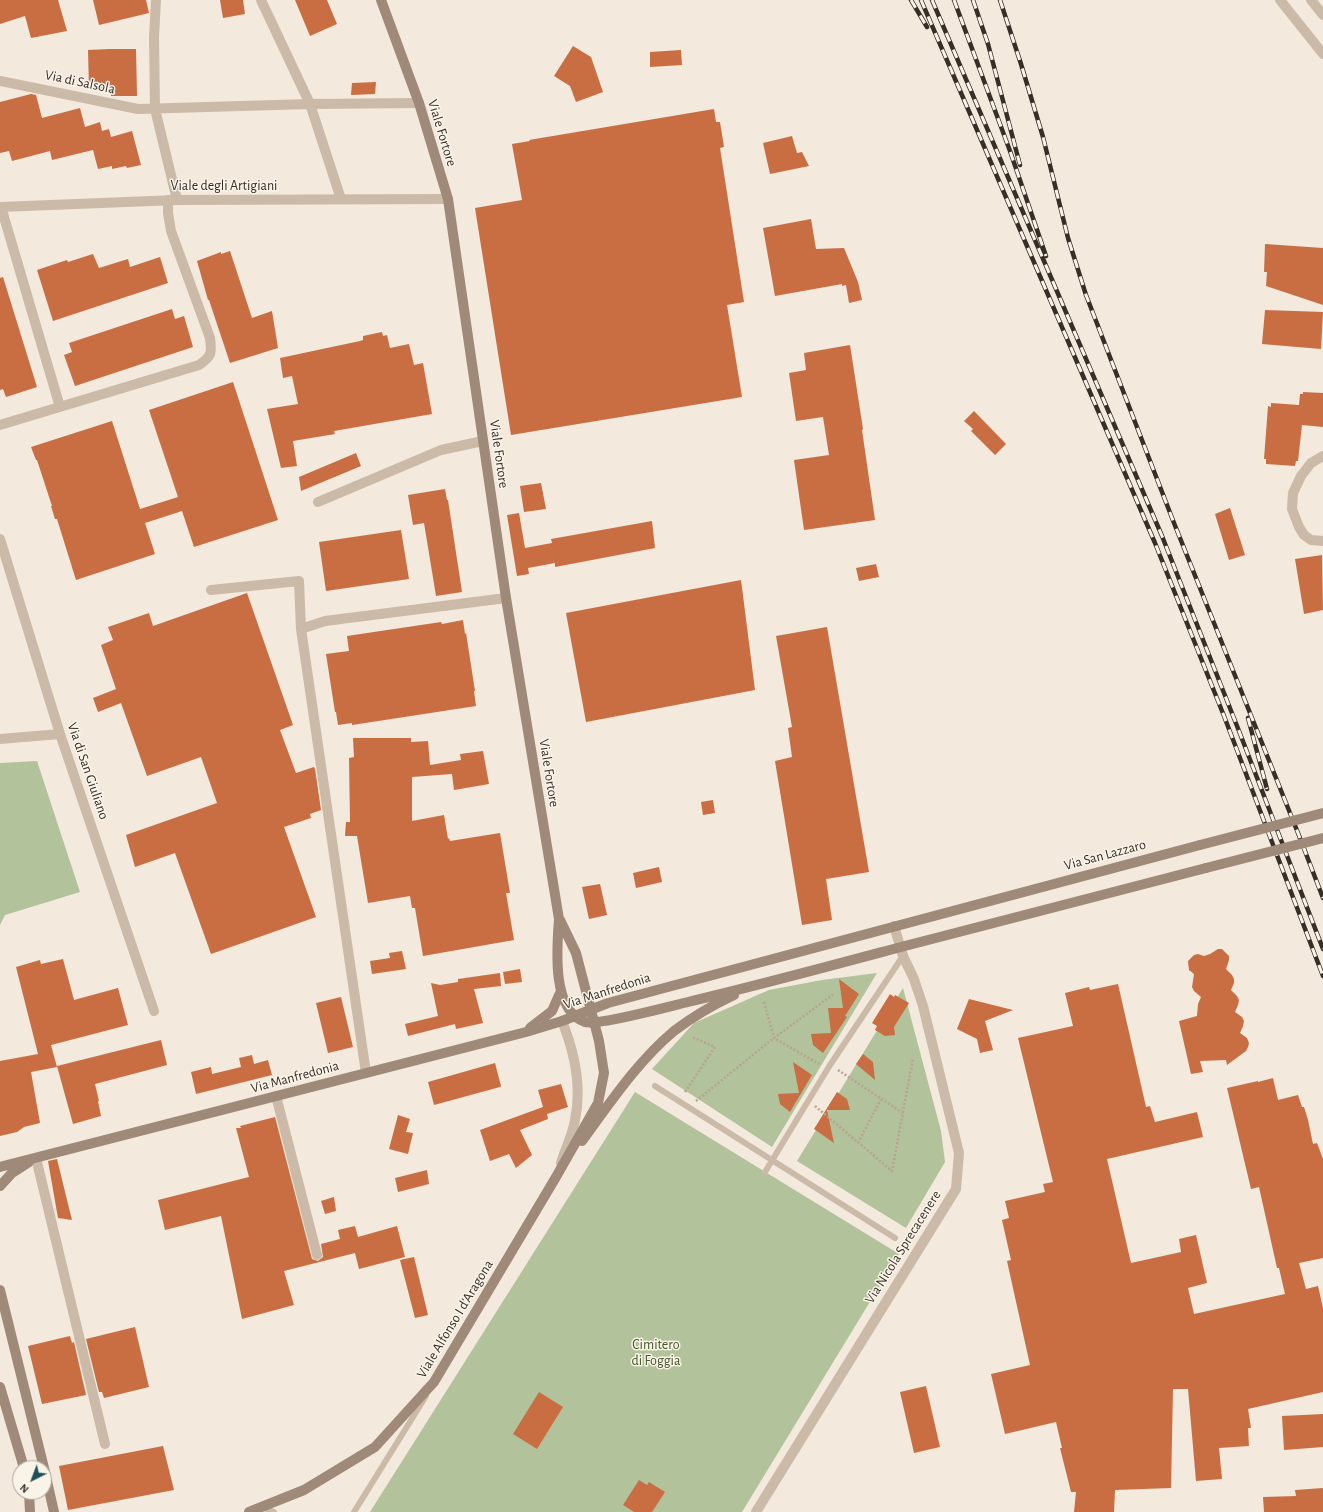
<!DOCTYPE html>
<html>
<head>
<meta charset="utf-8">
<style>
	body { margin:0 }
	#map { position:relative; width:1323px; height:1512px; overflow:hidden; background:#f3e9dc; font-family:"Alegreya Sans",sans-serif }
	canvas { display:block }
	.north { position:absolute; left:12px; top:1460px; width:40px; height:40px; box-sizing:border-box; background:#faf3e8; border:1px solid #aca49b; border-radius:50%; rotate:222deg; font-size:11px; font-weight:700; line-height:16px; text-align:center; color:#382e28 }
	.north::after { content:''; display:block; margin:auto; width:14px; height:18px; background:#1c525a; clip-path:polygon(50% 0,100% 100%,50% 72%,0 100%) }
</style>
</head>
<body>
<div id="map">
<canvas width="1323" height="1512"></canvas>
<div class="north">N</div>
</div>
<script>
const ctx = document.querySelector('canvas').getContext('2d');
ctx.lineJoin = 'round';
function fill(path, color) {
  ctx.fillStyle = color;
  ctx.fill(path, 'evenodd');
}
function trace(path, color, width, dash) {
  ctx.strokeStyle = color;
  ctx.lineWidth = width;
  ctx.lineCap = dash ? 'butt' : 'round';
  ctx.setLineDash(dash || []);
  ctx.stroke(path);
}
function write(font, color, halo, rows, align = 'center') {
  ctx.font = font + ' "Alegreya Sans",sans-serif';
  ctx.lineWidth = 3;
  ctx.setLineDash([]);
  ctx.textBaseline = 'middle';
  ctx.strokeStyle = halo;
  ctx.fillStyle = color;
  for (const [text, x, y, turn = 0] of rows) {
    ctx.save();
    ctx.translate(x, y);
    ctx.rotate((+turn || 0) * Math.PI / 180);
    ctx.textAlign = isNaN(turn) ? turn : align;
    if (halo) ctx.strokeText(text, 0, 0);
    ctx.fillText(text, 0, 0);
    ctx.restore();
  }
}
fill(new Path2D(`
	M37,761L80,892L5,915L0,925V763Z
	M877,973L772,1147L652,1069L694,1023L769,990L822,980Z
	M903,988L941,1131L945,1162L906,1228L797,1161Z
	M635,1092L899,1254L742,1512H370Z`), '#b2c29b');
fill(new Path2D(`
	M0,0H58L67,31L31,38L25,16L0,24Z
	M93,0H146L149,13L99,25Z
	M220,0H243L245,14L223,18Z
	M295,0H327L337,24L310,36Z
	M573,46L591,57L603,92L576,102L570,86L554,76Z
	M109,49H136L137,96H111V92L89,89L88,50Z
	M681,50L682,65L650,67V52Z
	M376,82L375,94L351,95L352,83Z
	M31,94L36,95L42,118L80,108L85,127L100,122L102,131L109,129L111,137L132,131L141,165L127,168L126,166L112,169V166L98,169L93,150L52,160L50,151L12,161L9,151L0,153V102Z
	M714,109L716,122H720L724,147L720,148L744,302L727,305L742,397L511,435L475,208L522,200L512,144L530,141L529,140Z
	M792,136L797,153L802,152L809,166L770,174L763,143Z
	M811,219L816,249L844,248L858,282L862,300L849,303L846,285L842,286V284L775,296L763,228Z
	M1265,244L1323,248V305L1266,286L1267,272H1264Z
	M230,251L252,318L272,311L278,348L230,363L209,300H208L197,261L221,252V254Z
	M93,254L99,268L128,259L130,267L160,257L168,283L53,321L37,270L67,260L68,262Z
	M3,277L37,387L6,397L3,389L0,390V278Z
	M172,309L175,319L184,316L193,347L75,386L64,355L72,352L69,343Z
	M1265,310L1323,312L1321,349L1262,344Z
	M382,332L383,336L387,335L390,348L409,344L414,365L423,363L432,414L334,431L335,434L293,441L297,466L281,468L267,409L298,404L292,376L283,378L280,358L360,341L363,340V336Z
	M850,345L863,429L862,430L875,520L804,530L794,460L829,455L823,417L796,421L789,373L806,370L804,353Z
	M233,382L278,520L194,547L182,511L145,523L155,554L76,580L57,519H55L51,506H52L37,460H36L31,447L112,421L140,509L178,497L149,410Z
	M1303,392L1323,393V427L1302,425L1298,461H1296L1295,466L1266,464V459H1264L1268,406L1271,407V403L1299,405L1300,394H1303Z
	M974,411L1006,444L995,455L971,431L973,429L964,421Z
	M356,453L361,466L301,491L299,477Z
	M541,483L546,509L524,512L520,486Z
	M445,489L447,500H448L462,592L436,596L424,523L413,525L408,495Z
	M1230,508L1245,555L1229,560L1215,514Z
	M519,513L525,548L552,543L551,539L652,521L655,548L555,567V563L528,568L529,574L517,576L507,515Z
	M401,530L409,579L326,591L319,542Z
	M1322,555L1323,610L1304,614L1295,559Z
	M876,564L879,577L859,581L856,568Z
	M741,580L755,690L586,722L566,613Z
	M247,593L293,725L280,730L296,773L314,767L315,769L321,810L310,814L311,818L284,827L316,917L211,954L175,853L135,867L126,835L217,803L201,757L147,776L121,703L98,712L93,698L116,689L101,645L113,640L108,627L149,613L153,626Z
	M463,620L465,634L466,633L475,691H474L476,706L352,725V723L338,725L336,712H335L326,654L349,651L347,636L441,622L442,624Z
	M827,627L869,872L826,879L832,920L802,925L775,761L792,757L788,728L792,727L776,636Z
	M353,738H411V742L428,741L430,765L461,760L460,754L483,751L489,784L454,790L452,774L412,777V821L444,815L448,839L449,838L450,841L500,833L510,893H506L514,940L423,956L415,908H412L410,896L368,903L357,836H345L346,822H350L349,758L354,757Z
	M713,800L715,813L703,815L701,802Z
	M659,867L662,882L636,888L633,873Z
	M600,884L607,915L589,919L582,887Z
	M1218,949H1222L1229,956V960L1226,969L1232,975L1234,979V983L1231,990L1237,996L1239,1000L1238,1005L1235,1012L1242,1017L1244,1021L1243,1026L1240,1033L1247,1038L1249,1043L1248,1047L1246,1051L1227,1065L1226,1060L1200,1061L1203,1072L1191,1074L1179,1021L1197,1016L1198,1004L1201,997L1194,991L1192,987L1194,974L1189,970L1188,961L1194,955L1198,954L1204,956L1210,954Z
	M402,951L406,969L372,974L370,961L390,958L389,953Z
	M63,959L74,1000L118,988L128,1025L51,1045L57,1067L31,1072L40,1123L24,1127L17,1132L0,1136V1061L38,1054L16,967L40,960L41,964Z
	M520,969L522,982L505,984L503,972Z
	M500,973L501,986L474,989L483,1023L456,1029L455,1024L408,1036L405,1024L438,1016L431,983L440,985L458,982V979Z
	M839,979L859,994L845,1016L847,1017L823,1053L813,1045L811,1034L831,1033L828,1008H843Z
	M1118,984L1146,1107L1150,1106L1155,1122L1197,1112L1203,1137L1107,1159L1131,1263L1181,1252L1179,1239L1196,1235L1207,1283L1188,1288L1194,1314L1285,1294L1279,1268H1277L1259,1187L1251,1189L1227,1088L1258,1081V1082L1273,1078L1278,1100L1298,1095L1302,1107H1304L1308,1120L1313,1144L1317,1143L1323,1159V1258L1299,1263L1306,1289L1318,1286L1323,1308V1392L1248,1409L1251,1428H1248L1249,1446L1219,1448L1222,1479L1196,1481L1188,1389H1173L1171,1488L1115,1490L1114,1512H1074L1076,1492H1071L1060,1448H1062L1056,1422L1005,1434L991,1374L1030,1365L1007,1261L1011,1260L1002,1220L1009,1218L1005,1201L1045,1192L1043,1184L1053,1182L1018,1038L1073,1026L1065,993L1089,987L1090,990Z
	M890,994L894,997L895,995L909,1003L894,1027L895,1035L885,1036L875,1030L877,1026L872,1023Z
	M341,997L353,1047L328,1053L316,1003Z
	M969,999L1013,1010L985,1021L993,1050L980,1053L977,1039L957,1029Z
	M161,1040L167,1065L95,1084L99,1101H98L101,1116L73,1124L57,1066Z
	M863,1054L873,1062L875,1080L856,1064Z
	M252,1055L254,1064L268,1060L272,1075L196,1094L191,1072L211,1067L212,1074L241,1067L239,1058Z
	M793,1062L812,1075L790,1112L780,1104L778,1094L799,1093Z
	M495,1063L501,1086L500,1087L434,1105L428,1082Z
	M561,1084L568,1107L547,1114L548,1119L520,1130L532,1155L516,1168L509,1154L490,1161L480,1130L543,1107L538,1090Z
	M837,1092L847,1099L850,1110H827L834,1143L814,1129Z
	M398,1115L410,1119L406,1132L413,1133L408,1154L389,1149Z
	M275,1117L312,1259L318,1261L323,1257L321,1244L340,1239L338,1230L355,1226L358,1237L397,1226L405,1257L359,1269L355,1253L284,1271L294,1305L242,1319L221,1216L165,1230L158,1200L249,1177L236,1128H241L240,1126Z
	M57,1159L68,1204L72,1220L58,1218L48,1161Z
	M427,1170L429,1184L398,1192L395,1178Z
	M334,1197L336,1211L325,1214L321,1201Z
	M414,1257L428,1315L415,1318L400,1260Z
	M135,1327L149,1387L104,1398L102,1392H99L86,1339Z
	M70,1336L72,1343L74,1342L86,1395L42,1404L28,1346Z
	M926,1386L940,1447L914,1453L900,1392Z
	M539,1392L563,1407L537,1449L513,1434Z
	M1323,1414V1447L1284,1450L1282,1416Z
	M163,1446L174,1490L68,1510L59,1466Z
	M639,1480L647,1485L649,1482L665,1492L652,1512H634L623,1505Z
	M1323,1488V1512H1264L1263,1497L1296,1496L1295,1490Z`), '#c96d43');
trace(new Path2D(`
	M764,1002L774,1038L819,1064
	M838,1070L903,1113
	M685,1092L715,1047L692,1037
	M696,1101L774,1038L835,993
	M815,1106L892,1171L913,1058
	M858,1143L881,1099`), '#b7a491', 2.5, [2, 2]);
trace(new Path2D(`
	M655,1086L895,1238
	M765,1172L830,1065L903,956
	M261,1507L274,1512
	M354,1512L426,1396`), '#cbbaa7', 6);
trace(new Path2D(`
	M156,0L154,37L155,109L177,200
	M261,0L310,104L341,199
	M0,81L138,109L310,104L419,103
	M0,207L177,200L448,199
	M1,207L60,407
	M0,425L199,365C212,356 212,353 210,338L171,231L168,213V200
	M1323,456L1311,463L1301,476L1293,493L1292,509L1299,527L1304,535L1311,540L1323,541
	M318,502L441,450L483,441
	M0,539L60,734L154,1011
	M211,590L299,581L301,629L366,1073
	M301,629L325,621L506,598
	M0,739L60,734
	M276,1096L317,1255
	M36,1158L105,1444
	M561,1163C565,1149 573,1134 575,1120C582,1087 574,1051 562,1021`), '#cbbaa7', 10);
trace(new Path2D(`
	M1280,0L1323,54
	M1311,0L1323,15
	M756,1512L956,1189L959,1153L923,1006L914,979L903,956L894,926`), '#cbbaa7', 10);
trace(new Path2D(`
	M381,0L419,103L448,199L506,598L559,919C557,947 551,1010 585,1022C597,1026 671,1006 688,1002C760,985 830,966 901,947C1003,921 1105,895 1206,868
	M530,1028L552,1011L560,993
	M582,1141C610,1103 637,1062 674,1031C691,1018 715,1004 734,995
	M0,1167L526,1032L562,1021L608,1003L1200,845
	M0,1186L12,1173L29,1162
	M0,1290L44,1468
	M0,1387L24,1468
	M44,1468L54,1512
	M29,1492L30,1512
	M249,1512L304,1490L375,1447L434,1382L556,1177L598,1103L604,1073L599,1041L576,953L560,920`), '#9f8978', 10);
const rail = new Path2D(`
	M911,0L927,27
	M921,0L1155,543L1224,716L1323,976
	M932,0L1162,536L1239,731L1323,949
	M954,0L1010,151L1046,256
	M973,0L988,44L1020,165
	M1000,0L1021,64L1043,137L1068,238L1086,295L1174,523L1298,833L1323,898
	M1248,718L1267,789`);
trace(rail, '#382e28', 4.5);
trace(rail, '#faf3e8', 3, [9]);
trace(new Path2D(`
	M1200,845L1323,813
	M1206,868L1323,838`), '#9f8978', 10);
write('14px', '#382e28', '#faf3e8', [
	["Via di Salsola",80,82,12],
	["Viale Fortore",442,133,73],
	["Viale degli Artigiani",224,186],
	["Viale Fortore",499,454,82],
	["Via di San Giuliano",88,771,71],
	["Viale Fortore",549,773,81],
	["Via San Lazzaro",1105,855,-15],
	["Via Manfredonia",607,991,-18],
	["Via Manfredonia",295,1077,-15],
	["Via Nicola Sprecacenere",903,1247,-58],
	["Viale Alfonso I d'Aragona",455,1319,-59]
]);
write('14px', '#44572b', '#faf3e8', [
	["Cimitero",656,1345],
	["di Foggia",656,1361]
]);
</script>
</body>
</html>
